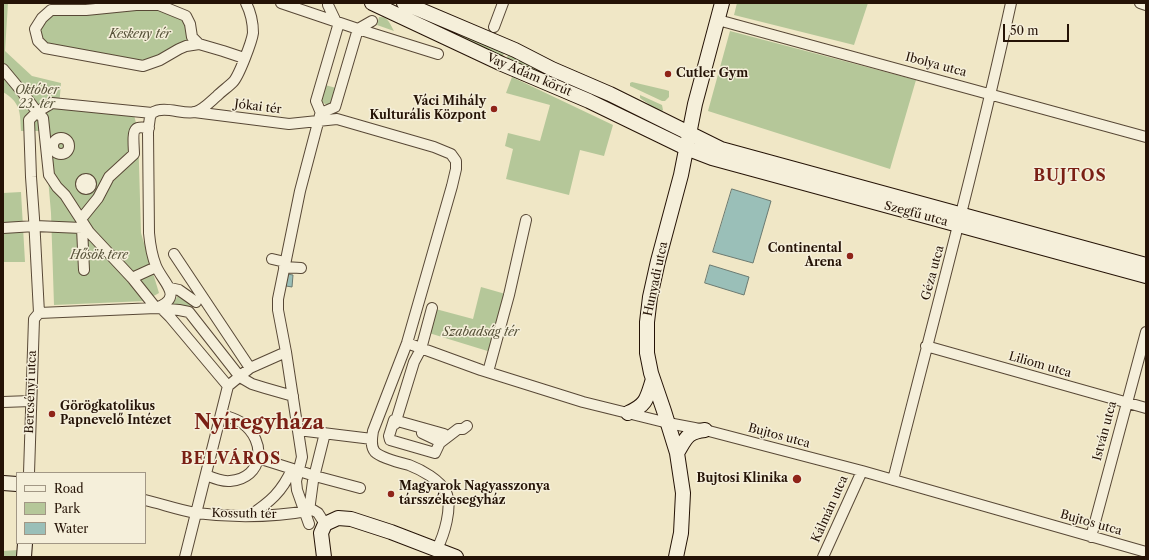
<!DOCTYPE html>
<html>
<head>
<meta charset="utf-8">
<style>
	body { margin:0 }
	#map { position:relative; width:1149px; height:560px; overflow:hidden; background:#f0e7c6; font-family:"Libre Caslon Text",serif }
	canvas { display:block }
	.frame { position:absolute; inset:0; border:4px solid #251306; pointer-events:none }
	.legend { position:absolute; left:16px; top:472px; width:130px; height:72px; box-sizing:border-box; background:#f5efda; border:1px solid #a29785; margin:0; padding:5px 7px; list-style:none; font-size:12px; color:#251306 }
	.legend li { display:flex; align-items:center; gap:8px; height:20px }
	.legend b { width:20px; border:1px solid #a29785 }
	.scale { position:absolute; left:1003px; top:24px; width:66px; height:18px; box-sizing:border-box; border:2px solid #251306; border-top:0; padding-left:5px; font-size:12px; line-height:14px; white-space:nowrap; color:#251306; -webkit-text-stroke:3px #f5efda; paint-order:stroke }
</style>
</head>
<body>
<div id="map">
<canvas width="1149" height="560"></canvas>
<div class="frame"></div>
<ul class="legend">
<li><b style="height:5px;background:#f5efda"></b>Road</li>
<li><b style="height:11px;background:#b5c799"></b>Park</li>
<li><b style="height:11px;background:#9abfb8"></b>Water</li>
</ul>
<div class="scale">50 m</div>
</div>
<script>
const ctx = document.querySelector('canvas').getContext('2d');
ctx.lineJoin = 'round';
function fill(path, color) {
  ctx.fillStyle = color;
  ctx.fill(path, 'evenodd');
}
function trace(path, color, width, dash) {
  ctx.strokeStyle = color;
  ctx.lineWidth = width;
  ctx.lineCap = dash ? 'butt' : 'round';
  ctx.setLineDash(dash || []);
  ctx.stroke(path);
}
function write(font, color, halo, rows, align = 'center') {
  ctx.font = font + ' "Libre Caslon Text",serif';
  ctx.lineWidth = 3;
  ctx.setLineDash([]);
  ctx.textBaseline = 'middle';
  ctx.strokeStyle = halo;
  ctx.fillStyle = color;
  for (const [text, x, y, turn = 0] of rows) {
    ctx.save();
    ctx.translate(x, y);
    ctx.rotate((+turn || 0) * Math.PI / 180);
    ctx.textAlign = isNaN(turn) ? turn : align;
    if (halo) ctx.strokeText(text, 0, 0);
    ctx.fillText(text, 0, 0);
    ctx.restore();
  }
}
fill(new Path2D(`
	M3,3H8L5,51L32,76L61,83L59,107L134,115L138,131L141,233L159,293L145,301L54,305L51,213L44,131H21C20,112 21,103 3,92Z
	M737,3H868L854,45L734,15Z
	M159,7L185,17L190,41L142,64L46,47L36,29L52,12Z
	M379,17C388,16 390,24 394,31L377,25Z
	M730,31L916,80L890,169L708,111Z
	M451,33L468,37L504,53L502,58Z
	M508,55L656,123L655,124L542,72H533L506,60Z
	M512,77L613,125L604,156L580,150L569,195L506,179L513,149L505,146L508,133L540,141L550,105L506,93Z
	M632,82L666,90L669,91V97L665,101H662L630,86V83Z
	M325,85L336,88L331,106L320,102Z
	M640,95L662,105L663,110L661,112L658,111L640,98Z
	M21,192L25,262H3V193Z
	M481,287L509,295L494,353L429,333L432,308L473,319Z
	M179,294L192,305L184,309L172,305Z
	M18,550V557H3V551Z`), '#b5c799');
const water = new Path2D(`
	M732,189L771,201L753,263L713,252Z
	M710,265L749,277L744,295L705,283Z
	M287,274L293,275L292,287L286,286Z`);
fill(water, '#9abfb8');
trace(water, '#6b7a71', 1);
const street = new Path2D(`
	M281,3L358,29L438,54
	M1140,3L1146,5
	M718,20L1146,137
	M494,27L503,3
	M199,44L192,37L190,24L186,16L159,5H136L86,10H51L42,18L35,29L38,41L45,48L143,66L160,60L179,49L186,46L199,44L223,51L244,58
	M3,69L23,93L37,112L43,118L49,175L57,187L65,195L89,232L132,278L156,308L179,310L189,312L240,377L252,384L265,388L293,396
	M194,112L289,124L337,119L434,147L451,154L456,161V169L452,186L407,343L373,431C372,438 370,446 375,452C381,458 401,463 409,465C422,470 440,480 446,492C453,507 444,535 437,549
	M321,113L316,101L338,26L328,5
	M321,113L335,107L358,29L372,21
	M53 146a8 8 0 1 1 16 0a8 8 0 1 1-16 0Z
	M81 184a5 5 0 1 1 10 0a5 5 0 1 1-10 0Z
	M81,219L98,198L109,177L134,154C134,149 132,132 136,129C139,126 145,128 149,128
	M3,228L35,226L82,228L89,232
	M82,228L84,270
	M174,254L250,368
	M272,259L285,262
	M284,267L301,268
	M132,278L156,267
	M170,288L179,290L196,302
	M161,308L170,317L228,386
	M39,313L34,218L31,177L29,120L37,112L52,103L152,113C164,105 183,115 195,112C203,110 211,101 217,96C222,91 228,87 233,82C239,76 252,41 253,33C253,22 251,13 246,3
	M39,313L156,308C185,297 163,283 156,266C152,256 150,244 149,233L148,132L150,117L152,113
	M407,343L481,370L583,402L668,423L705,430L862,471L1146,552
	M926,346L1146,408
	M488,372L509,295L526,220
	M3,402L31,401
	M394,420L444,434L435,453L390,440L389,436Z
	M395,424L414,362L421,349L432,308
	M298,430L372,439
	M422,433L441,442L458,429H463L467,426
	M258,458L315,476L360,488
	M29,473L34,319L39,313
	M206,475C213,478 222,482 230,481C264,478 267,441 242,423C236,419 228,417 221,414
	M893,480C933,321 976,163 1011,3
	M145,500C162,504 179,510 196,513C235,518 275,517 313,510L318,513L325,524
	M309,511L313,481L325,433
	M249,516C270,502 282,492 292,469
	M309,524L297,490L296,481L302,457L286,352L278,310V299L300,191L320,115
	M1091,537L1146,332
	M185,557L228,386L250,368L286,352
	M823,557L862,471`);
const secondary = new Path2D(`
	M372,3L502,64L589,101L686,148L712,158L1146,276
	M404,3L515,50L552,69L610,94L721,149L1146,265
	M628,413C647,405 647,398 653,379
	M677,453C686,438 687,432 705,430
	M3,483L17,484
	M24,557L25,543
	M324,557L321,533L325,524L338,518L351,519L391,532L456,557
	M676,557L681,533L683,493L677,453L664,411L651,373L647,353V322L650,297L658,261L681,175L695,104L722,3`);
trace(street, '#584836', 12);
trace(secondary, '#251306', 16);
trace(street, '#f5efda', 10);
trace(secondary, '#f5efda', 14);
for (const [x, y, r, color] of [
	[668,74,4,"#8f2418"],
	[494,109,4,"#8f2418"],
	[850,256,4,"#8f2418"],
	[52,414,4,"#8f2418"],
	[797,479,5,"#8f2418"],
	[391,494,4,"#8f2418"]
]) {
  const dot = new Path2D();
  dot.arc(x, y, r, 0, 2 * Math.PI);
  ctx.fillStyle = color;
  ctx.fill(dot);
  trace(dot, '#f5efda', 1.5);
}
write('italic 12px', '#575239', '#f5efda', [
	["Keskeny tér",140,35],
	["Október",37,91],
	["23. tér",37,105],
	["Hősök tere",99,256],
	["Szabadság tér",481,333]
]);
write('12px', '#251306', '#f5efda', [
	["Ibolya utca",936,65,15],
	["Vay Ádám körút",529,75,23],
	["Jókai tér",258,107,7],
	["Szegfű utca",916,214,15],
	["Géza utca",933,273,-75],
	["Hunyadi utca",656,279,-78],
	["Liliom utca",1040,365,16],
	["Bercsényi utca",31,392,-88],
	["István utca",1105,431,-75],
	["Bujtos utca",779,436,15],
	["Kálmán utca",830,509,-66],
	["Kossuth tér",244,514,1],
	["Bujtos utca",1091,523,16]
]);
write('bold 12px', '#251306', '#f5efda', [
	["Cutler Gym",676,74],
	["Váci Mihály",486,102,"right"],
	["Kulturális Központ",486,116,"right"],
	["Continental",842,249,"right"],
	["Arena",842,263,"right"],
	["Görögkatolikus",60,407],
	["Papnevelő Intézet",60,421],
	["Bujtosi Klinika",788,479,"right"],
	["Magyarok Nagyasszonya",399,487],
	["társszékesegyház",399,501]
], 'left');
ctx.letterSpacing = '1px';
write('bold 16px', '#7a1f14', '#f5efda', [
	["BUJTOS",1070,176],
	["BELVÁROS",231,459]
]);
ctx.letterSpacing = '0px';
write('bold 20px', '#7a1f14', '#f5efda', [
	["Nyíregyháza",259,423]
]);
</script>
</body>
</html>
